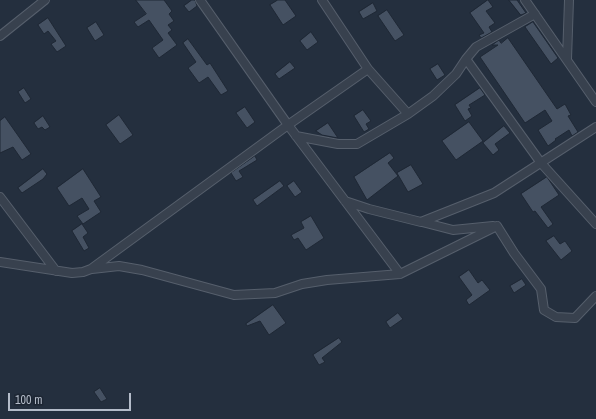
<!DOCTYPE html>
<html>
<head>
<meta charset="utf-8">
<style>
	body { margin:0 }
	#map { position:relative; width:596px; height:419px; overflow:hidden; background:#242f3e; font-family:"Archivo Narrow",sans-serif }
	canvas { display:block }
	.scale { position:absolute; left:8px; top:393px; width:123px; height:18px; box-sizing:border-box; border:2px solid #b4bcc9; border-top:0; padding-left:5px; font-size:12px; line-height:14px; white-space:nowrap; color:#b4bcc9; -webkit-text-stroke:3px #1d2633; paint-order:stroke }
</style>
</head>
<body>
<div id="map">
<canvas width="596" height="419"></canvas>
<div class="scale">100 m</div>
</div>
<script>
const ctx = document.querySelector('canvas').getContext('2d');
ctx.lineJoin = 'round';
function fill(path, color) {
  ctx.fillStyle = color;
  ctx.fill(path, 'evenodd');
}
function trace(path, color, width, dash) {
  ctx.strokeStyle = color;
  ctx.lineWidth = width;
  ctx.lineCap = dash ? 'butt' : 'round';
  ctx.setLineDash(dash || []);
  ctx.stroke(path);
}
const building = new Path2D(`
	M136,0H164L172,11L169,14L174,21L168,25L172,30L168,33L177,45L159,58L152,48L163,40L149,20L138,27L134,22L146,14Z
	M192,0H195L197,6L189,12L184,6Z
	M278,0H285L296,16L283,25L270,5Z
	M488,0L493,7L486,11L495,23L489,27L492,32L481,38L479,35L484,33L470,13Z
	M509,0H517L526,13L521,15Z
	M373,3L377,11L363,19L359,12Z
	M387,10L404,35L395,41L378,16Z
	M48,18L66,46L57,52L51,44L56,41L48,31L44,34L38,25Z
	M96,22L104,35L95,41L87,28Z
	M533,22L558,58L551,64L525,27Z
	M311,32L318,42L307,50L300,41Z
	M508,38L557,109L565,104L571,115L568,116L578,132L572,136L569,130L555,139L556,140L548,146L538,130L552,121L545,110L525,123L480,57L498,45H492L499,40L501,43Z
	M188,39L207,65L210,63L228,91L221,95L208,77L199,83L188,68L196,62L183,43Z
	M290,62L295,68L279,79L275,74Z
	M438,64L445,75L437,80L430,69Z
	M24,88L31,99L25,103L18,92Z
	M480,88L485,95L469,105L471,108L468,109L472,116L465,121L455,105Z
	M245,107L255,122L247,128L236,113Z
	M363,110L371,121L366,124L369,129L364,132L354,116Z
	M119,115L133,135L120,144L106,125Z
	M43,116L50,127L45,130L42,127L38,129L34,123Z
	M5,117L31,154L22,160L13,147L0,153V121Z
	M469,122L483,141L456,160L442,141Z
	M328,123L338,138L322,135L316,131Z
	M504,126L510,133L495,144L499,150L493,155L483,143Z
	M390,153L394,158L388,163L398,176L367,200L354,177Z
	M255,156L257,160L239,171L243,177L236,181L231,173Z
	M411,165L423,184L408,192L397,173Z
	M43,169L47,174L43,179L22,193L18,188Z
	M83,169L101,197L94,201L101,212L83,224L77,216L89,209L82,198L69,206L57,188Z
	M547,177L559,195L541,207L553,224L548,228L535,211L533,212L521,194Z
	M280,181L284,186L257,206L253,200Z
	M294,181L302,192L295,197L287,186Z
	M311,216L324,238L306,250L298,238L294,240L291,235L304,228L301,222Z
	M82,224L88,233L83,237L89,248L84,251L72,231Z
	M554,236L560,244L565,241L572,251L561,260L546,241Z
	M469,270L478,283L482,280L490,290L469,305L466,300L472,295L459,277Z
	M522,279L526,285L514,293L510,286Z
	M273,305L286,323L269,335L260,321L247,326L246,324Z
	M398,313L403,319L390,328L386,322Z
	M339,338L342,342L322,358L325,362L319,365L313,355Z
	M100,388L107,399L101,402L94,392Z`);
fill(building, '#455162');
trace(building, '#1f2835', 1);
const street = new Path2D(`
	M200,0L288,125L400,274
	M322,0L368,69L408,114
	M525,0L596,102
	M0,36L45,0
	M466,59L541,163L596,224
	M567,59L569,0
	M296,136L338,144H357L408,114L433,96L456,74L466,59L476,47L535,14
	M0,197L56,271
	M345,201L369,209L421,222L494,193L596,127
	M422,222L453,230L493,226
	M497,226L514,253L541,289L544,310L556,317L575,318L596,296
	M0,262L72,273L83,272L91,269L288,125L368,69
	M92,269L119,266L142,270L234,295L275,293L302,284L327,280L400,274L497,226`);
trace(street, '#565f6c', 10);
trace(street, '#38414e', 8);
</script>
</body>
</html>
